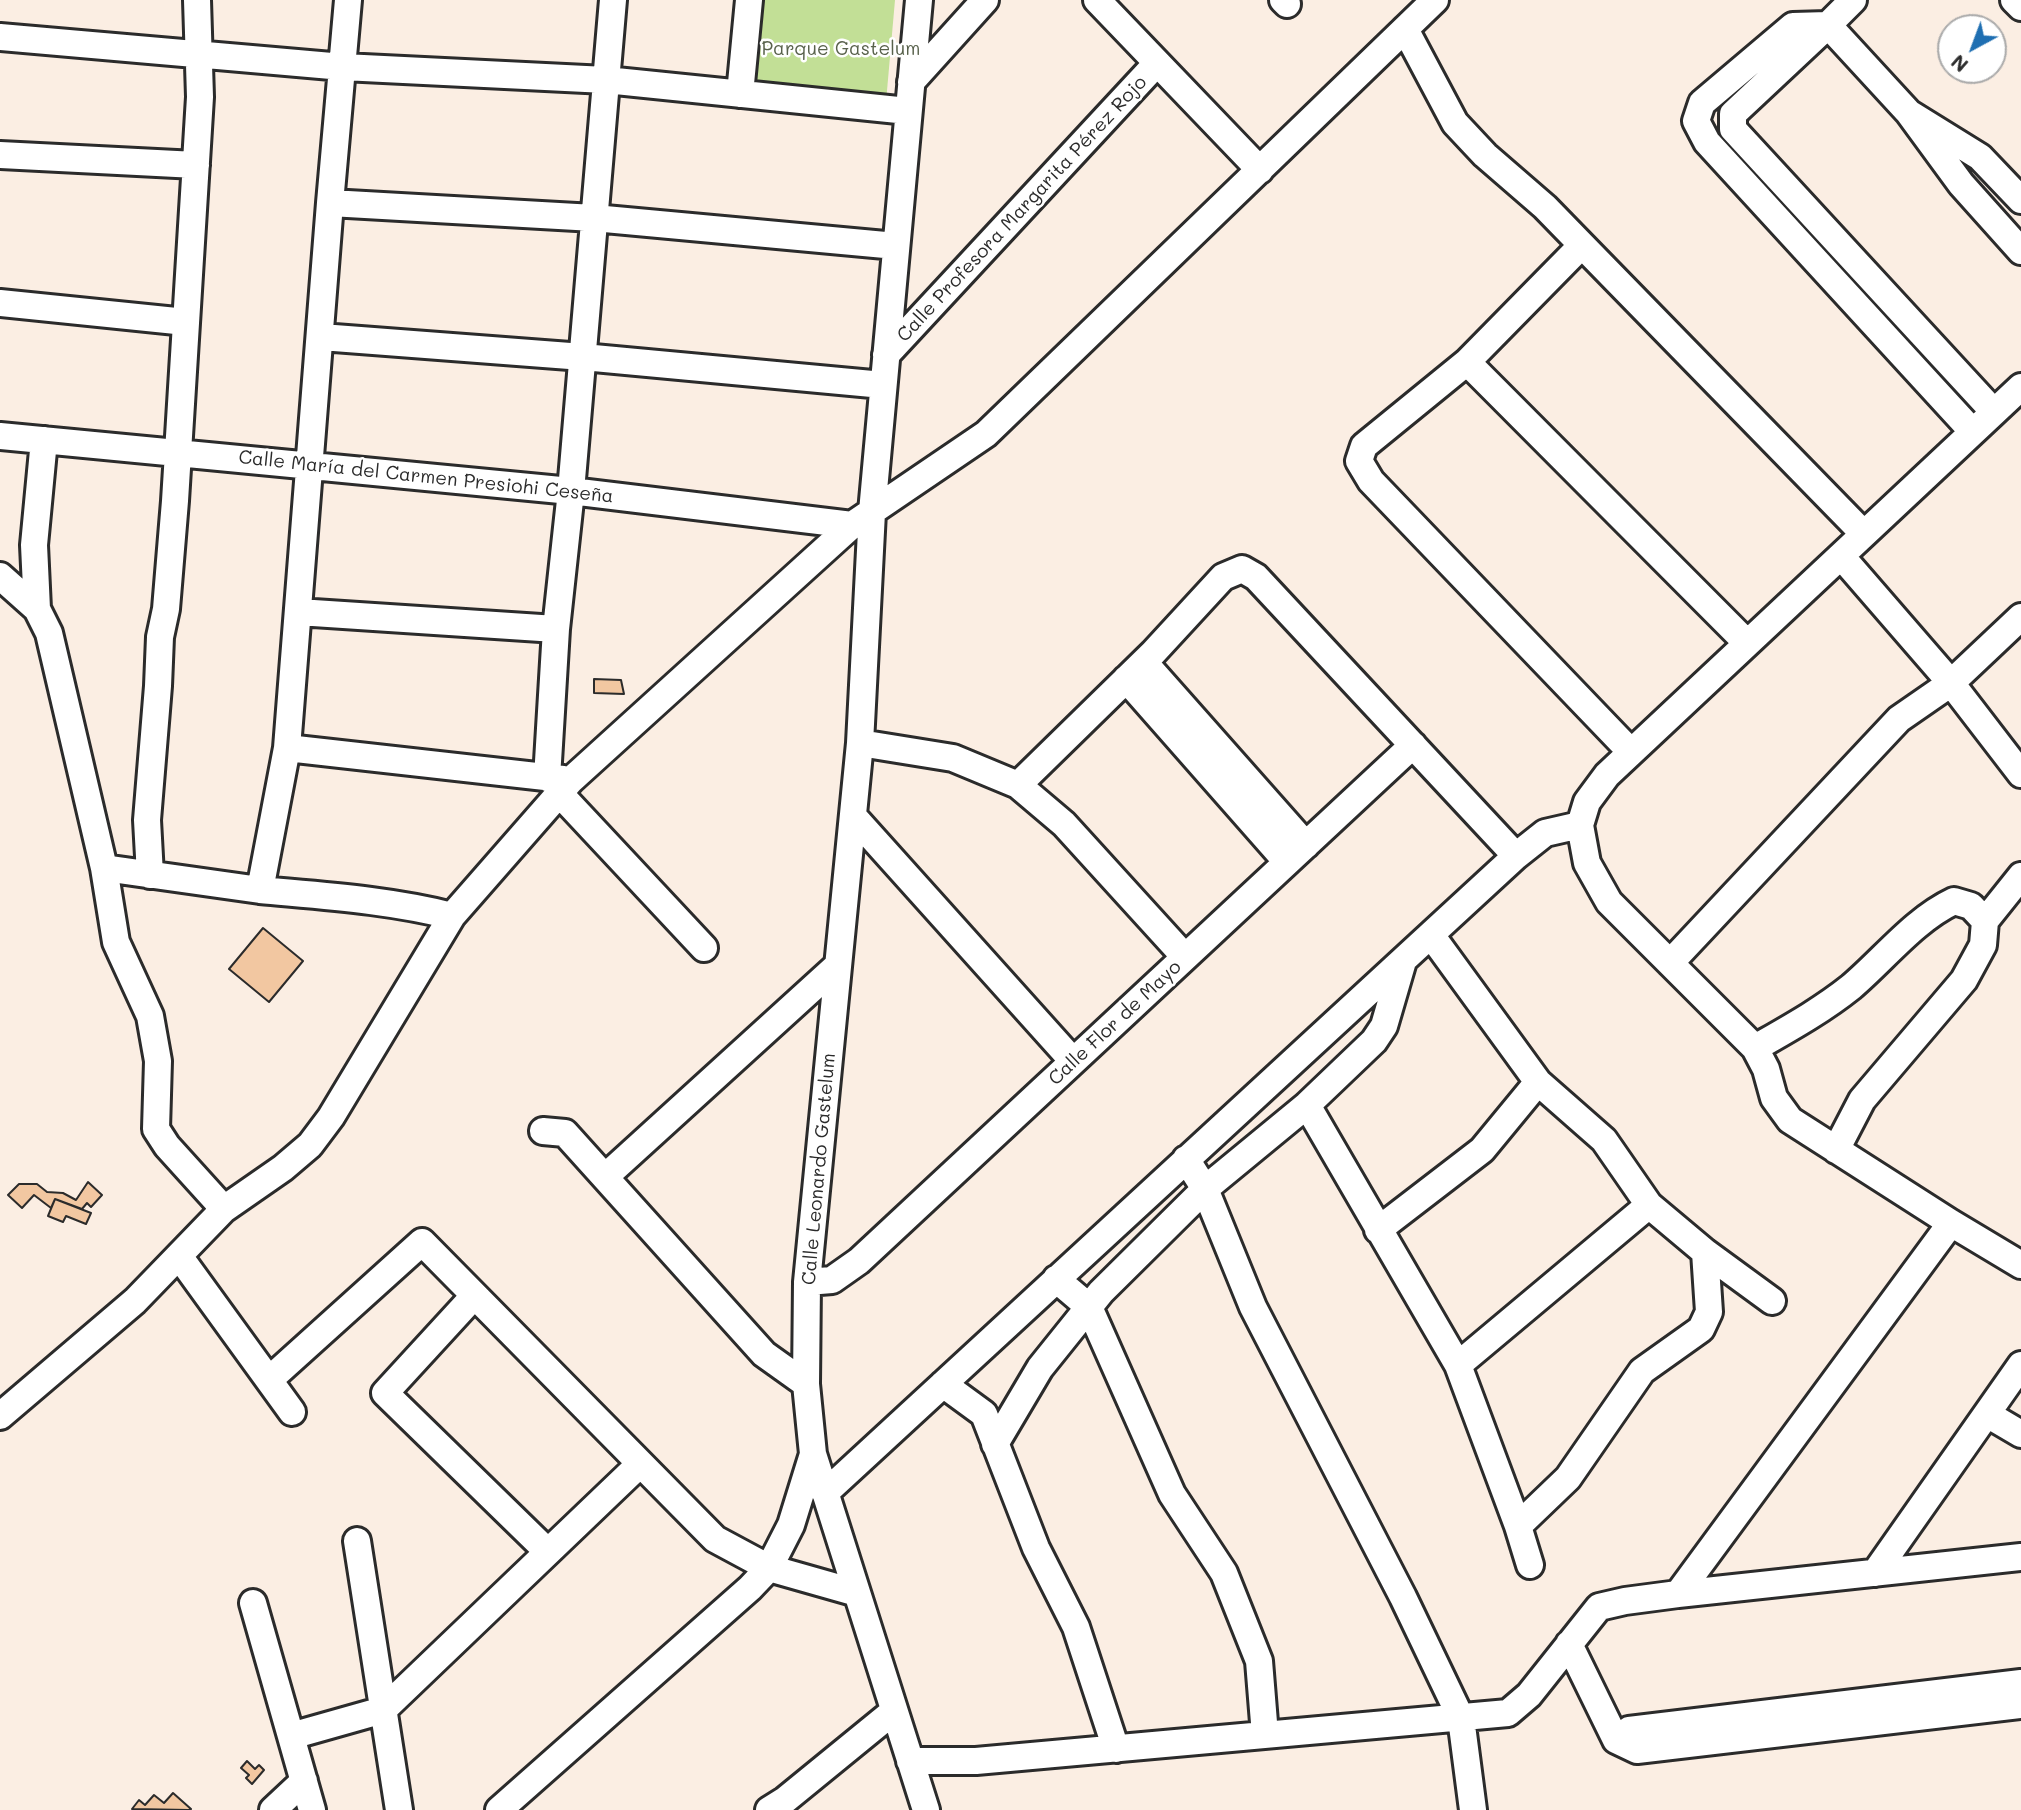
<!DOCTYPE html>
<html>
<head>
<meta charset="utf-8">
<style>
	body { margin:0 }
	#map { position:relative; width:2021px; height:1810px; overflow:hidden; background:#fbeee3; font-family:Mali,sans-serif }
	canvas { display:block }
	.north { position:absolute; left:1937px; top:14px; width:70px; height:70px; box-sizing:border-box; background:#fff; border:2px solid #aaa; border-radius:50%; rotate:221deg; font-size:19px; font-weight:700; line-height:28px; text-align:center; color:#2b2b2b }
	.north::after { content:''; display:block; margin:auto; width:24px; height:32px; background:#1f6fb2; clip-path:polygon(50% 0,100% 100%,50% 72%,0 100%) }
</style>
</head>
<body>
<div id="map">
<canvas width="2021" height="1810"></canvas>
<div class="north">N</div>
</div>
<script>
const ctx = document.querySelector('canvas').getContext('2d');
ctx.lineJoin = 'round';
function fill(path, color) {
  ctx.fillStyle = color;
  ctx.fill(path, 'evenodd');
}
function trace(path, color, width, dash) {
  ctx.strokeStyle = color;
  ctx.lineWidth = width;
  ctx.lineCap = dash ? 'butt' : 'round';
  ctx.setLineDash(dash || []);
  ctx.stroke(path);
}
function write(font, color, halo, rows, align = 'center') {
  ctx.font = font + ' Mali,sans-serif';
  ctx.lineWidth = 5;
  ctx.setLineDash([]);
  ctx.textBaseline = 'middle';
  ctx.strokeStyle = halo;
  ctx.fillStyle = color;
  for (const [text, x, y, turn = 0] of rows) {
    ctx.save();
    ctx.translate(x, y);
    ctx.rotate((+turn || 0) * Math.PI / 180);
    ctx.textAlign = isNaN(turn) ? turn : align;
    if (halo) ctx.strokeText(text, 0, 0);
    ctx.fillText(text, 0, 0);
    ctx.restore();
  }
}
fill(new Path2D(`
	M756,0H895L886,102L747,88Z`), '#c2df96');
const building = new Path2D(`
	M594,679L621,680L624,694L594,693Z
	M263,928L303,961L269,1002L229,969Z
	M88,1182L102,1195L91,1207L87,1203L82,1209L55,1199L51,1208L34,1195L22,1208L8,1195L19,1184H37L47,1192L63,1193L76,1200Z
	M55,1199L91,1213L86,1224L66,1216L63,1222L48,1216Z
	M247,1761L255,1769L259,1765L264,1770L252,1784L246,1778L249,1775L241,1768Z
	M173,1793L191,1809L189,1810L132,1809L139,1800L145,1805L154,1795L164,1803Z`);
fill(building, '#f2c7a1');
trace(building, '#2b2b2b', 2);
const minor = new Path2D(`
	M348,0L330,203L287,748L260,890C324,896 389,900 452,916
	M919,0L872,512L860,743L807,1282L806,1384L813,1454L926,1810
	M1097,0L1260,170
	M1283,0L1287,4
	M1853,0L1828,25L1909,113
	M2014,0L2021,7
	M1405,29L1455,123L1485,155L1545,207L1582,245L1864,534
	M0,37L343,67L606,80L908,111
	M911,82L985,0
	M740,94L749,0
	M0,155L196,165
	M2021,200L1980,157L1909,113L1961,184L2021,251
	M330,203L594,218L896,246
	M1582,245L1467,362L1364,446L1359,461L1371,481L1631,752
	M0,303L186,322
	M321,337L583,357L883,385
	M886,355L1157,63
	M1467,362L1747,643
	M2021,387L1607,775L1587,802L1580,825L1587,863L1609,902L1755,1048L1766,1069L1774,1098L1790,1120L1951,1223L2021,1265
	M1973,432L1707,142L1696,121L1702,103L1793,26L1828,25L1733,114V129L1994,412
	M0,436L571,491L852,525
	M1841,556L1951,683L2021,774
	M0,576L37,609L49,633L104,868L116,942L150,1016L158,1061L156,1129L167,1146L224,1209
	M37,609L34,545L44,440
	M298,612L556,629
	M1144,662L1306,845
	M1126,679L1287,862
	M860,743L953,758L1018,785L1064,824L1185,957
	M287,748L563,779
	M547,778L556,629L571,491L613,0
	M1018,785L1153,653L1223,577L1242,569L1256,577L1516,856
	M559,793L704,948
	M853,816L1073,1061
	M104,868L260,890
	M150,875L147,820L158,686L160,637L166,609L175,501L200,97L197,0
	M1431,935L1538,1082L1604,1140L1649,1205L1705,1252L1772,1301
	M1670,963L1899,719L1951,683L2021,617
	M1755,1048C1788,1029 1821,1011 1851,987C1885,958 1914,920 1954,901L1971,906L1985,921
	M1307,1105L1458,1365L1518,1526L1530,1565
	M543,1131L565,1133L764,1354L806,1384
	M1836,1150L1862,1100L1964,980L1983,945L1985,921L2021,876
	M1186,1159L1205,1189L1253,1307L1403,1597L1461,1718L1473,1810
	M605,1177L838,965
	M1378,1230L1482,1150L1538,1082
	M179,1256L292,1412
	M1056,1279L1089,1307L1172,1494L1224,1573L1259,1661L1265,1735
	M807,1282L832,1280L859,1261L1413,745
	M474,1296L385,1393L548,1552
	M1458,1365L1649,1205
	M269,1380L422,1242L715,1539L769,1568L857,1593
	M943,1384L984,1414L1036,1548L1076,1627L1116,1749
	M1987,1414L2021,1434
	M0,1416L135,1301L224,1209L283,1168L310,1145L331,1117L452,916L571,780L852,525L986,434L1435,0
	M995,1444L1040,1368L1101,1292L1205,1189L1307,1105L1374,1041L1384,1026L1403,961
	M825,1493L1516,856L1545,833L1580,825
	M1518,1526L1568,1478L1642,1371L1701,1329L1709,1312L1705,1252
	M357,1541L399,1810
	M1875,1573L2021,1365
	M1678,1594L1951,1223
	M253,1603L312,1810
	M1569,1644L1616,1740
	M2021,1683L1629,1730L1616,1740L1637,1750L2021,1705
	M291,1736L383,1710L640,1464
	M910,1761H976L1508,1713L1529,1695L1599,1607L1625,1601L1678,1594L2021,1557
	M273,1810L304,1781
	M499,1810L750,1588L769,1568L791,1525L813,1454
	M769,1810L785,1800L894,1711`);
trace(minor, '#2b2b2b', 32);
trace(minor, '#fff', 26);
write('19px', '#58614b', '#fff', [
	["Parque Gastelum",841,49]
]);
write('19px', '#2b2b2b', '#fff', [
	["Calle Profesora Margarita Pérez Rojo",1022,209,-47],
	["Calle María del Carmen Presiohi Ceseña",426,477,6],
	["Calle Flor de Mayo",1115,1023,-43],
	["Calle Leonardo Gastelum",819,1169,-85]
]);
</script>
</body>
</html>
